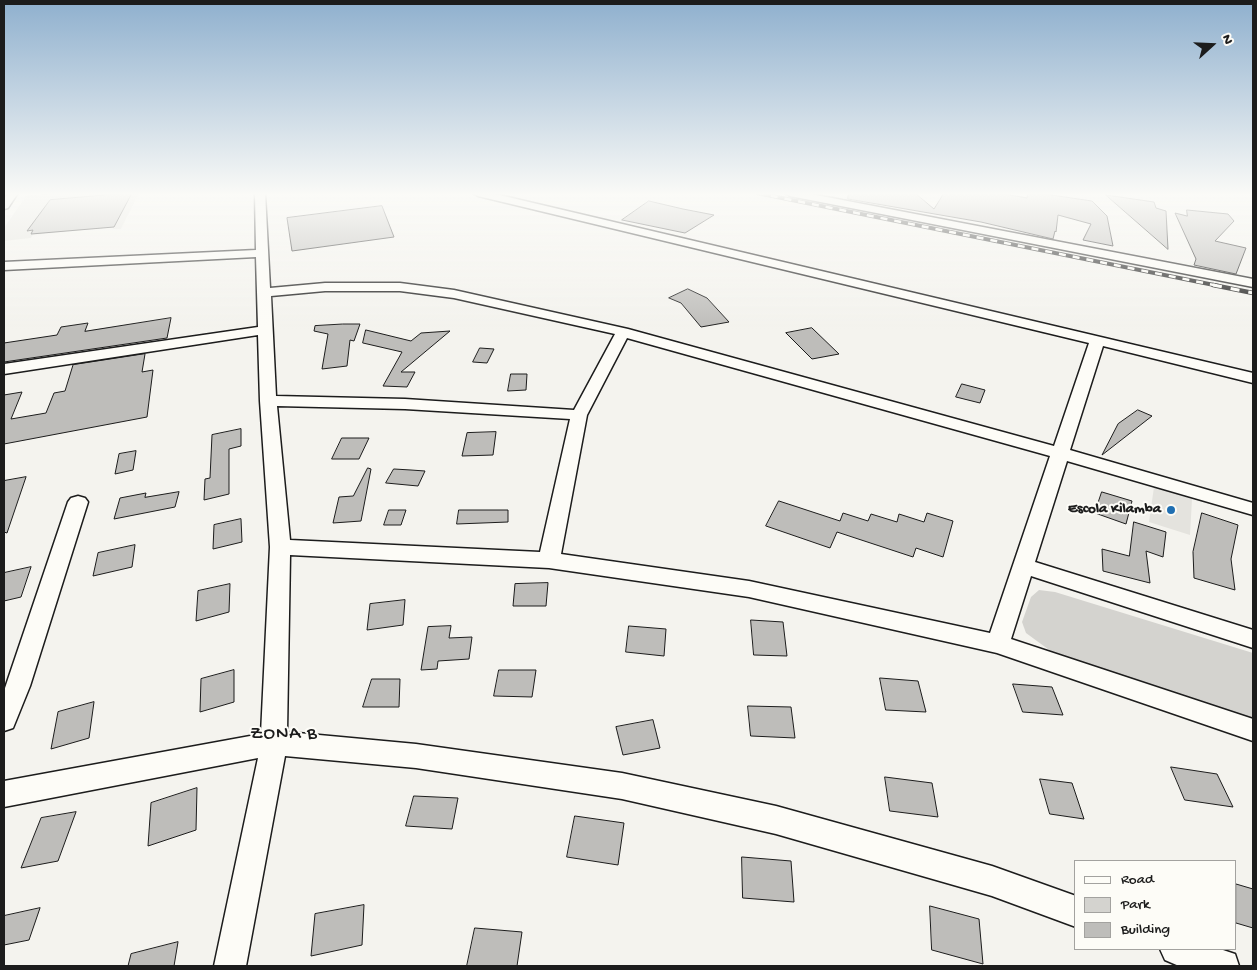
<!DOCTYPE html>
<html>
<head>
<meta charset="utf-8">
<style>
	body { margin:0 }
	#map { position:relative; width:1257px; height:970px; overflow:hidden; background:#f4f3ee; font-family:"Gochi Hand",sans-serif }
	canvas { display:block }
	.frame { position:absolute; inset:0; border:5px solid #1c1c1c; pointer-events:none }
	.legend { position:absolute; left:1074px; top:860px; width:162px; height:90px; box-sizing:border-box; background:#fdfcf7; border:1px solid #a3a29f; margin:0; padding:6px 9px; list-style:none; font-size:15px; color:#1c1c1c }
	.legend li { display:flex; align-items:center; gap:10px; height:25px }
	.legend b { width:25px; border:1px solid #a3a29f }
	.north { position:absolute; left:1187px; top:20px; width:50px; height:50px; -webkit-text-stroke:4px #fdfcf7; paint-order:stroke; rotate:70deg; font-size:14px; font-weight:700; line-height:20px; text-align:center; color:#1c1c1c }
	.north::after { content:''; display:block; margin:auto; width:18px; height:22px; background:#1c1c1c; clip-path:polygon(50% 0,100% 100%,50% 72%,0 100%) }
</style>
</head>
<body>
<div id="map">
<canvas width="1257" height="970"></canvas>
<div class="frame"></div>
<ul class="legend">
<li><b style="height:6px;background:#fdfcf7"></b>Road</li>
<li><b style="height:14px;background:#d4d3cf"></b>Park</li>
<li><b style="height:14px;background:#bebdba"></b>Building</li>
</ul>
<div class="north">N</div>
</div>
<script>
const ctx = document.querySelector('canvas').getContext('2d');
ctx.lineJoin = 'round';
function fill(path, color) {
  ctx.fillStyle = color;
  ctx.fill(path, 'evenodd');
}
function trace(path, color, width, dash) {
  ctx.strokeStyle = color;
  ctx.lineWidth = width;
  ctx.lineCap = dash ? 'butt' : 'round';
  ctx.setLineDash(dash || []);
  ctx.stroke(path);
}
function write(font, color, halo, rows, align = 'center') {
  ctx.font = font + ' "Gochi Hand",sans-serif';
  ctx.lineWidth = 4;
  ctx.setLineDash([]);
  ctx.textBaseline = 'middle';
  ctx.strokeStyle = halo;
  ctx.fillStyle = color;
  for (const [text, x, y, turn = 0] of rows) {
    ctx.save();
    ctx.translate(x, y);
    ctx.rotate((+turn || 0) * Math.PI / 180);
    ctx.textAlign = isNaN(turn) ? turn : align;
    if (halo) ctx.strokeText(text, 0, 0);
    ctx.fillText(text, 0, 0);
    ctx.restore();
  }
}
fill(new Path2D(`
	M60,193H139L121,229H113L114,227L33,235L31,238L4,241V228L26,196Z
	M1154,487L1192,499L1190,535L1149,522Z`), '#e4e3de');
fill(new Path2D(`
	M1039,590L1055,592L1253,653V719L1052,652L1026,633L1022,622L1031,597Z`), '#d4d3cf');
const building = new Path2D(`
	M132,193L114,227L31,234L33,230L27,231L50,200Z
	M849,193H915L934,209L944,193H999L1027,198L1028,193H1038L1092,201L1107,216L1113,246L1083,240L1091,224L1058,215L1056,232L1055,231L1053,239L981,222L848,199Z
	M1106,195L1154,202L1156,208L1166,211L1168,249Z
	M649,201L683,209L714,215L685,233L622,220Z
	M382,206L394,237L292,251L287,218Z
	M1187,210L1228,214L1234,221L1215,241L1246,248L1236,274L1194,265L1196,259L1175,213L1187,216Z
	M688,289L707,298L729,322L701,327L681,303L669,298Z
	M171,318L167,338L4,362V343L57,335L61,327L88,323L85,331Z
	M343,324H360L354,341L350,340L347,366L322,369L328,334L314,331L315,326Z
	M812,328L839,354L812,359L786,333Z
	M366,330L411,341L421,333L450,331L401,372H415L407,387L383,386L402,352L363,343Z
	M480,348L494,349L487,363L473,362Z
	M145,354L142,372L153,370L147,417L4,444V395L22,392L11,419L46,413L54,393L65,391L73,365Z
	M511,374H527L526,390L508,391Z
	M962,384L985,390L980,403L956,397Z
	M1138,410L1152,416L1102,455L1118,424Z
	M241,429V446L229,449V494L204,500L205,479L210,478L212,435Z
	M496,432L493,455L462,456L467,433Z
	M342,438H369L359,459H332Z
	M136,451L133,470L115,474L119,454Z
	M368,468L371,469L361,521L333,523L339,497L353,496Z
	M394,469L411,470L425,471L418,486L386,483Z
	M26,477L7,533L4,532V481Z
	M179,492L175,507L114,519L120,498L146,493L145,497Z
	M1102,492L1132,501L1126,524L1095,513Z
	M779,501L840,521L843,513L868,521L871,514L897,522L899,514L924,522L927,513L953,521L943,557L916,548L913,557L837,532L830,548L766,526Z
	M389,510H406L401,525H384Z
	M459,510H508V522L457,524Z
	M1202,513L1238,525L1231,559L1235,590L1194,578L1193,552Z
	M241,519L242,542L213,549L214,525Z
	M1134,522L1166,532L1163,557L1146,551L1150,583L1103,571L1102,549L1129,556Z
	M135,545L132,567L93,576L98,553Z
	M31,567L21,597L4,601V573Z
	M548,583L546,606H513L515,584Z
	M230,584L229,612L196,621L198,591Z
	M405,600L403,625L367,630L370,604Z
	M751,620L783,622L787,656L754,655Z
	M451,626L449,638L472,637L469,659L438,661L437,669L421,670L428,627Z
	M629,626L666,629L664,656L626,652Z
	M234,670V702L200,712L201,679Z
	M499,670H536L532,697L494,696Z
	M880,678L918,681L926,712L886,710Z
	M372,679H400L399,707H363Z
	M1013,684L1052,687L1063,715L1023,712Z
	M94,702L89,738L51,749L58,712Z
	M748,706L791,707L795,738L751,736Z
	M653,720L660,748L623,755L616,727Z
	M1171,767L1217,774L1233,807L1185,800Z
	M885,777L932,783L938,817L890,811Z
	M1040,779L1072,783L1084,819L1050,814Z
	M197,788L196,830L148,846L151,803Z
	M414,796L458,798L452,829L406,826Z
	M76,812L58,861L21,868L41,818Z
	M575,816L624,823L618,865L567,857Z
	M742,857L791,861L794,902L743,898Z
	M1236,884L1253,889V928L1236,923Z
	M364,905L362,945L311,956L315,914Z
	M930,906L979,919L983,964L932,950Z
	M40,908L29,940L4,945V916Z
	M475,928L522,932L517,966H467Z
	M178,942L174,966H128L131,954Z`);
fill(building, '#bebdba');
trace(building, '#1c1c1c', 1);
const minor = new Path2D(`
	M8,193H18L8,208L4,209V199Z
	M255,193H265L270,288L325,283H400L454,290L628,329L1054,446L1089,343L478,196L473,193H491L1253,373V383L1103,346L1070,450L1253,503V515L1067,461L1035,562L1253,630V648L1031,576L1011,639L1253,719V741L997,653L749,597L549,568L290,555L287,732L416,744L622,773L776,806L992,866L1076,896V927L992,896L776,834L622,799L416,768L285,756L246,966H214L258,758L4,807V781L261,734L270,547L260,401L258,335L4,374V364L258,327L256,257L4,270V262L256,250ZM325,291H400L454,298L615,334L574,410L405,399L276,396L271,296ZM627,338L1050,456L990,633L749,581L561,554L587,415ZM277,406L405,409L570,419L540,552L290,540Z
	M785,193H806L1253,279V287L790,196Z
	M78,496L85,498L88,502L30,686L13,728L4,731V691L68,502L71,498Z
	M1160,949H1220L1235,954L1239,966H1179L1165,960Z`);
trace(minor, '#1c1c1c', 3);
fill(minor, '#fdfcf7');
const railFar1 = new Path2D(`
	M757,193L1219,286`);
const rail = new Path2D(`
	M1213,285L1253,293`);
trace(railFar1, '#1c1c1c', 4);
trace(rail, '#1c1c1c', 4.5);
trace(railFar1, '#fdfcf7', 2.5, [7]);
trace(rail, '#fdfcf7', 3, [9]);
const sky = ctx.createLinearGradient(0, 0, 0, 329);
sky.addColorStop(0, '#8fb0ce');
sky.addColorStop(0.59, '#fafaf7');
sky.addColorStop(1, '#fafaf700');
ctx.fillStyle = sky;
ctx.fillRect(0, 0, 1257, 329);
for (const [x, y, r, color] of [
	[1171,510,5,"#1f6fb2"]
]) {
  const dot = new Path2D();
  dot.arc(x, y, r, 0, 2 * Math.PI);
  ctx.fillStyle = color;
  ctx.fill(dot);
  trace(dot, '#fdfcf7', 2);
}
write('bold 15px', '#1c1c1c', '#fdfcf7', [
	["Escola Kilamba",1161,510]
], 'right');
ctx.letterSpacing = '1px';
write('19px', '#1c1c1c', '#fdfcf7', [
	["ZONA B",284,735]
]);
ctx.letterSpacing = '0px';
</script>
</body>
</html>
